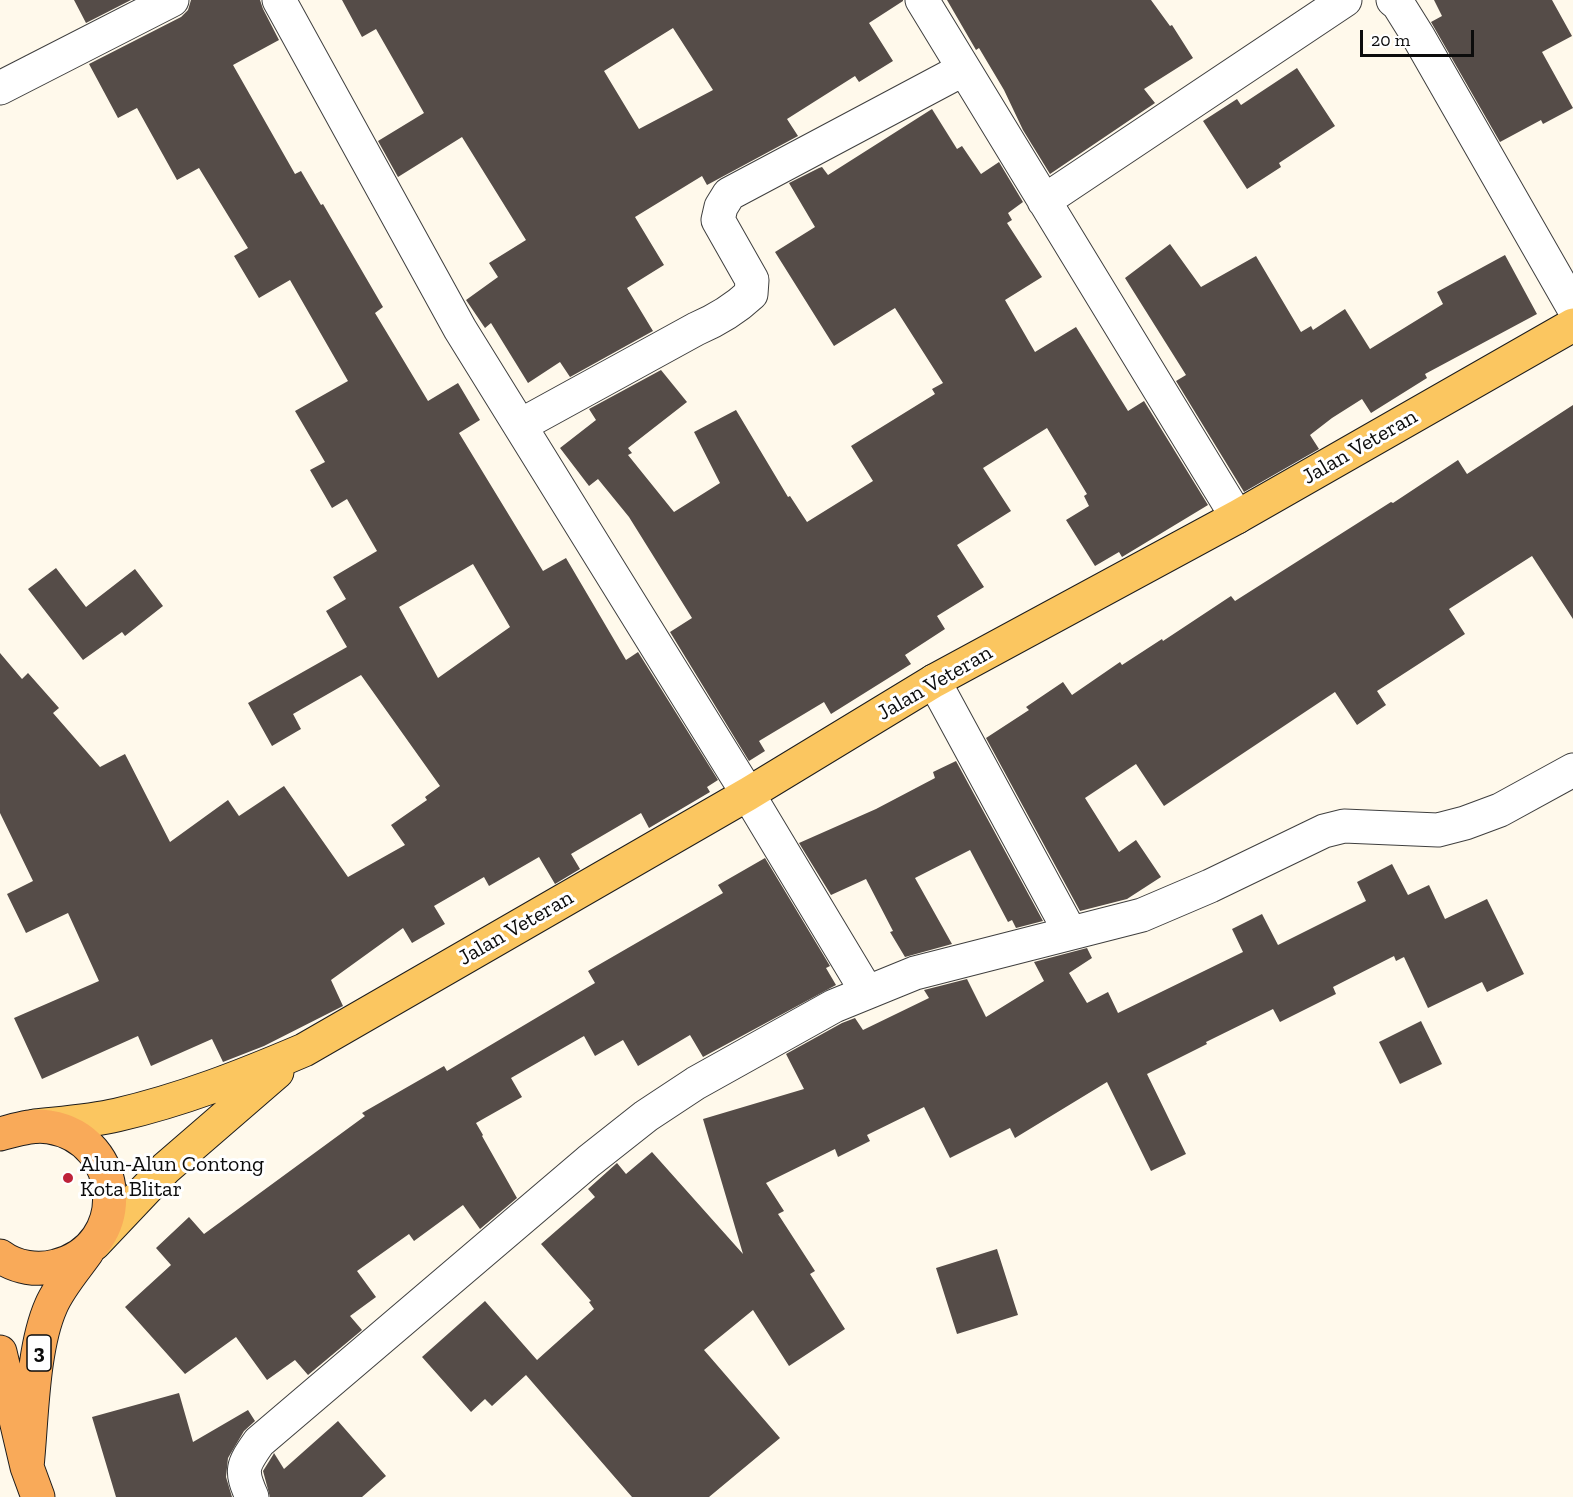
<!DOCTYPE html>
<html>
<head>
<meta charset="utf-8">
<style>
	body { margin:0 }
	#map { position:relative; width:1573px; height:1497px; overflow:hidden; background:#fff9eb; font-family:"Zilla Slab",serif }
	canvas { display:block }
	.scale { position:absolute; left:1360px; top:30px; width:114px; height:27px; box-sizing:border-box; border:3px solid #0c0c0c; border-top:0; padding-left:8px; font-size:18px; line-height:21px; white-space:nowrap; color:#0c0c0c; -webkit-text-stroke:4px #fff; paint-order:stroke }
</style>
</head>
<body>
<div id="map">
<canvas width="1573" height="1497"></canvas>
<div class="scale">20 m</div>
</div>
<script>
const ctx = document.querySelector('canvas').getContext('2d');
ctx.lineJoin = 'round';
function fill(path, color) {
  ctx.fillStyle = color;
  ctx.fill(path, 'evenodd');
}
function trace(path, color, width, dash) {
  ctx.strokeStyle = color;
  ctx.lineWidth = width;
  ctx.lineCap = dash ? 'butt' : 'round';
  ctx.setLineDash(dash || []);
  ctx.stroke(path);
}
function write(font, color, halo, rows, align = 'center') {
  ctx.font = font + ' "Zilla Slab",serif';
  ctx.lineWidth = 6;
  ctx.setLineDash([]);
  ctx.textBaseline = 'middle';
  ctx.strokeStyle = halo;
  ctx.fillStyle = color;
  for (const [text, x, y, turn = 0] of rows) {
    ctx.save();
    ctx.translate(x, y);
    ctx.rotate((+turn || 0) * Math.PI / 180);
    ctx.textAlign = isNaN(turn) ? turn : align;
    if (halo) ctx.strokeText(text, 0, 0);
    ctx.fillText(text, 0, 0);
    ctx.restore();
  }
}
fill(new Path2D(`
	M74,0H131L86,23Z
	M191,0H260L263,9L279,40L233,65L295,174L301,171L321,205L323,204L383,307L375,313L428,401L458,383L480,420L459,433L543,571L566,558L626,660L638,652L718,780L707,787L710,792L649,828L641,813L571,854L580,869L555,884L539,857L489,886L484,877L434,906L445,924L412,943L403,928L331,980L343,1006L264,1046L223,1062L212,1039L151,1066L138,1036L42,1079L14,1018L99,981L68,913L26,933L7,894L33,881L0,813V653L22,679L28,673L59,708L53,713L100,767L125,754L170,842L228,800L239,816L284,786L348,877L405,845L391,825L427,800L425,797L440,786L361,675L293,714L301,729L272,746L248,703L347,647L326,611L346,599L333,577L377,551L347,499L332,508L310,470L325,462L295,411L348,381L290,280L259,298L234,256L248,248L199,168L177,180L137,108L118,118L89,64L181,17L188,10ZM473,564L510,627L438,678L399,607Z
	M342,0H903V1L869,23L893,61L859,82L855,76L787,119L798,136L707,185L702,176L635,217L664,265L627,288L653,331L570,377L560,362L528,383L491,323L485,328L466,300L498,277L489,263L526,240L462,137L398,177L378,141L424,113L376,29L362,37ZM673,28L713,90L639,129L604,71Z
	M947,0H1151L1170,26L1172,25L1193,58L1144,89L1155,103L1050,174L1023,130L1004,90L979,48L976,50Z
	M1434,0H1552L1572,36L1542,52L1573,108L1543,124L1541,120L1500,142L1431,22L1442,16Z
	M1297,68L1335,126L1279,163L1281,167L1247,189L1203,121L1237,99L1241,105Z
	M932,109L957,149L962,146L981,174L999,162L1023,202L1008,213L1012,220L1007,223L1042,277L1005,300L1035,352L1076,327L1128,411L1144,401L1208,505L1122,557L1119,552L1095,566L1066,520L1089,506L1084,496L1087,494L1047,428L983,468L1011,511L957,545L984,587L937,616L945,629L905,655L911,664L831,714L824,702L759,741L765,751L749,761L670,632L692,618L629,517L598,479L589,486L560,448L596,420L589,409L661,370L687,402L628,448L632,453L628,455L674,512L720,483L694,432L736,410L788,497L790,496L807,522L873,481L851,446L935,394L932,389L943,383L895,308L834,346L775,252L815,227L789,183L819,168L822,167L828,175Z
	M1170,244L1201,287L1256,256L1301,332L1311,326L1313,330L1345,309L1370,349L1443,304L1437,292L1505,255L1537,314L1425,374L1427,378L1371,413L1362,399L1332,418L1310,435L1319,449L1244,492L1176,381L1186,375L1125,278Z
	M1573,405V619L1532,556L1449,609L1465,634L1377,691L1386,705L1357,725L1335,692L1164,806L1136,764L1085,798L1119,852L1136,840L1161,877L1127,899L1080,911L986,738L1029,710L1026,707L1063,682L1072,695L1120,662L1122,665L1162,639L1163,641L1231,596L1235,601L1391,502L1393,503L1458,460L1467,474Z
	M56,568L86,607L135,569L163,606L125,636L122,632L83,660L28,589Z
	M956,761L1043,921L1016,928L1012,920L1008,922L970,850L915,878L952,944L905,957L890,932L893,931L866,879L831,895L799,843L876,809L935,778L933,772Z
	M765,858L830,966L826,968L836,985L703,1057L690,1035L638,1066L623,1040L595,1056L584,1036L511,1078L522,1097L476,1123L483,1135L482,1136L517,1198L480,1229L463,1205L414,1241L409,1234L357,1271L376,1297L350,1316L362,1330L308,1375L295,1360L267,1380L236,1337L185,1374L125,1307L171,1265L156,1248L189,1217L204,1234L365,1116L362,1113L444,1066L447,1071L595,983L588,971L723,893L718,885Z
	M1392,864L1408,895L1429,885L1445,919L1487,899L1524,974L1487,992L1482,982L1428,1008L1404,957L1396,961L1394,956L1333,987L1336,994L1280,1022L1273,1009L1206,1042L1207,1044L1147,1074L1186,1154L1151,1171L1107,1082L1015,1138L1010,1128L950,1158L924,1107L867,1135L870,1141L838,1157L835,1149L766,1183L784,1211L778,1214L815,1271L810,1274L845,1329L789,1366L753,1310L704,1350L780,1438L709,1497H632L526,1375L492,1406L485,1399L471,1412L422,1357L485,1301L537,1360L594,1309L589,1302L591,1301L541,1244L595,1197L588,1189L617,1163L626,1174L652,1152L743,1254L703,1119L804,1089L786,1054L842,1023L855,1018L863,1030L929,998L924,990L967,979L986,1017L1044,981L1034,962L1087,948L1092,958L1069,973L1087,1003L1108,992L1118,1013L1243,952L1232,929L1262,914L1278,945L1366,901L1357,882Z
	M1421,1021L1442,1064L1400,1084L1379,1042Z
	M997,1249L1018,1315L957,1334L936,1268Z
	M179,1393L193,1442L248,1410L255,1421L244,1431L228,1458L226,1477L232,1497H116L92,1417Z
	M338,1421L386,1476L362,1497H270L263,1471L273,1455L274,1453L284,1469Z`), '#554c48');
const minor = new Path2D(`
	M279,0L460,329L748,794L867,992
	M922,0L1237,517
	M1393,0L1398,4L1418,36L1573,307
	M0,88L172,0
	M1044,201L1345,0
	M521,425L696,329C717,320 734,310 751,294L752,280L718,220L721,207L729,194L964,69
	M934,681L1070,932
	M252,1497C240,1470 242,1466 259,1442L589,1161L646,1116L696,1083L834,1006L915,973L1142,915L1210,886L1324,831L1344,826L1438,830L1465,823L1500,810L1573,770`);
const primary = new Path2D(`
	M35,1126C62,1123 91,1121 117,1115C182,1100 243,1076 304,1050L748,794L934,681L1237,517L1573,325
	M94,1244L166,1168L277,1072`);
const trunk = new Path2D(`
	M0,1134C16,1130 33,1124 49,1127C125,1139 132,1247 56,1266C38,1271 16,1268 0,1256
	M0,1352L27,1467L38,1497
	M27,1467C32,1419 32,1349 51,1306C59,1287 75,1269 87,1252`);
trace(minor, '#3f3f3f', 35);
trace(primary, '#1d1d1d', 35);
trace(trunk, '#1d1d1d', 35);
trace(minor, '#fff', 33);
trace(primary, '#fbc660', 33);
trace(trunk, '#f9aa59', 33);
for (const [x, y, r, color] of [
	[68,1178,6,"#be2239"]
]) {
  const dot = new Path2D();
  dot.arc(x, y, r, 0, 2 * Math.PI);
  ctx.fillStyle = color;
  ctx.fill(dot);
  trace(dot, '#fff', 2);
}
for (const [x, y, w] of [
	[39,1353,24]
]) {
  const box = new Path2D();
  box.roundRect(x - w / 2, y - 18, w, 36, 4.5);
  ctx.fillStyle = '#fff';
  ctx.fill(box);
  trace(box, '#0c0c0c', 1.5);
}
write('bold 21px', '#0c0c0c', null, [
	["3",39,1353]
]);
write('22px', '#0c0c0c', '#fff', [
	["Jalan Veteran",1360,447,-30],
	["Jalan Veteran",935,683,-30],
	["Jalan Veteran",516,928,-30]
]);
write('22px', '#0c0c0c', '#fff', [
	["Alun-Alun Contong",80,1165],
	["Kota Blitar",80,1190]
], 'left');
</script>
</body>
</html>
